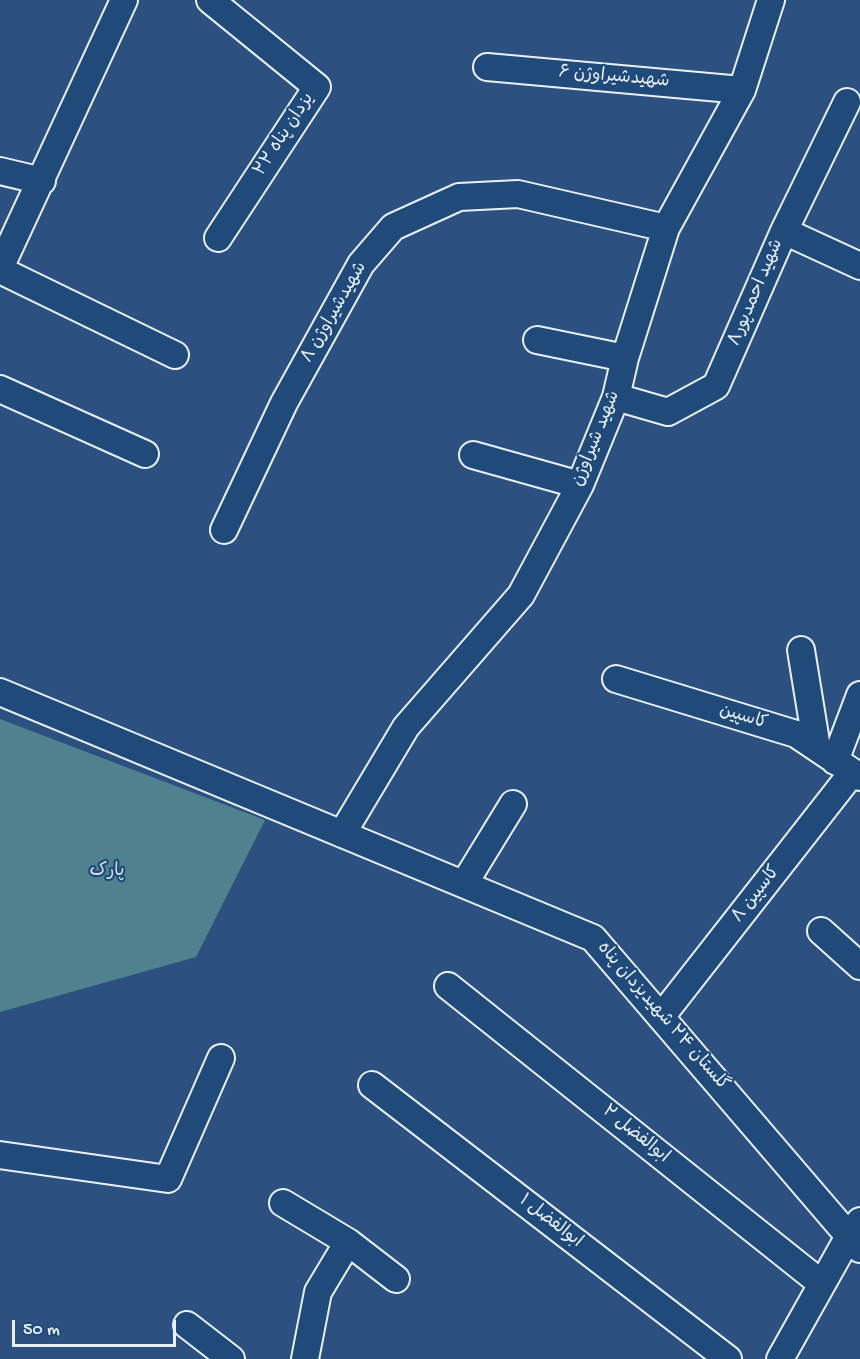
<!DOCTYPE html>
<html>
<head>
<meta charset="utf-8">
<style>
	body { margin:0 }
	#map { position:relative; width:860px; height:1359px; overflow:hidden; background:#2c507f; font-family:"Gochi Hand",sans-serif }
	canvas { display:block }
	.scale { position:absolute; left:12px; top:1320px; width:164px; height:27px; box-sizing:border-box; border:3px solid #e8f1f8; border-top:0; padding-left:8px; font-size:18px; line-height:21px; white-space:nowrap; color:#e8f1f8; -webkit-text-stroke:4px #1f4a7a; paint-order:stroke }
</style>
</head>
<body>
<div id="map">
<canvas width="860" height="1359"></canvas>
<div class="scale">50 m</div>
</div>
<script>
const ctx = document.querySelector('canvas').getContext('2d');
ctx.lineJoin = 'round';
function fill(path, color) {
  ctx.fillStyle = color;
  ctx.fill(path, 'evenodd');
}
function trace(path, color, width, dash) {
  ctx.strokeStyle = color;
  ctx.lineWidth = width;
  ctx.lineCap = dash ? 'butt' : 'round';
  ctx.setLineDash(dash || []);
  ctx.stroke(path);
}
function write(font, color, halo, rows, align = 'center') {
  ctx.font = font + ' "Gochi Hand","Playpen Sans Arabic",sans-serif';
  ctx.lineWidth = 4.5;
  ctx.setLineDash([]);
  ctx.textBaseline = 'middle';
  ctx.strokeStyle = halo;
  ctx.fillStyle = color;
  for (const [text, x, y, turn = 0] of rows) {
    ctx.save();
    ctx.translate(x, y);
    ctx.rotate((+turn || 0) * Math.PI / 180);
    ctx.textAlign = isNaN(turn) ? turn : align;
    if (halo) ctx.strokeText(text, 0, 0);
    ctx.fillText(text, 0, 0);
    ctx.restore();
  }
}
fill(new Path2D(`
	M0,719L265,820L196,957L0,1012Z`), '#4f828e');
const street = new Path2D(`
	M210,0L317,87L218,238
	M487,67L742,90
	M0,171L42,181
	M784,231L860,266
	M0,268L124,0
	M0,270L175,355
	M537,340L625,358
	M0,389L145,454
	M616,397L668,412L716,386L784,231L847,102
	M473,455L580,485
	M224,530L284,403L361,264L393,227L459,197L518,194L666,228
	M801,650L817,748
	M616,679L796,734L860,777
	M0,692L593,938L860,1249
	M835,761L860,695
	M342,834L406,727L521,595L580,485L616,397L625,358L666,228L742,90L771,0
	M464,884L513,804
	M821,931L860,966
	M448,986L822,1284
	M661,1017L852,773
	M372,1085L728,1359
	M0,1155L168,1179L221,1058
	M283,1203L348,1242L318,1292L305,1359
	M348,1242L396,1279
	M187,1325L231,1359
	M780,1359L849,1236L860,1221`);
trace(street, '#e8f1f8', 30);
trace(street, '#1f4a7a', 26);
write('18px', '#e8f1f8', '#1f4a7a', [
	["شهیدشیراوژن ۶",614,78,5],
	["یزدان پناه ۲۲",285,135,-57],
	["شهید احمدپور۸",757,293,-67],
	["شهیدشیراوژن ۸",335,313,-60],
	["شهید شیراوژن",597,439,-68],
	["کاسپین",743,718,17],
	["کاسپین ۸",757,895,-52],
	["گلستان ۲۴ شهیدیزدان پناه",662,1017,49],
	["ابوالفضل ۲",635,1135,39],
	["ابوالفضل ۱",550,1222,38]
]);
write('18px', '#d1e0e8', '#1f4a7a', [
	["پارک",107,872]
]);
</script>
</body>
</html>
